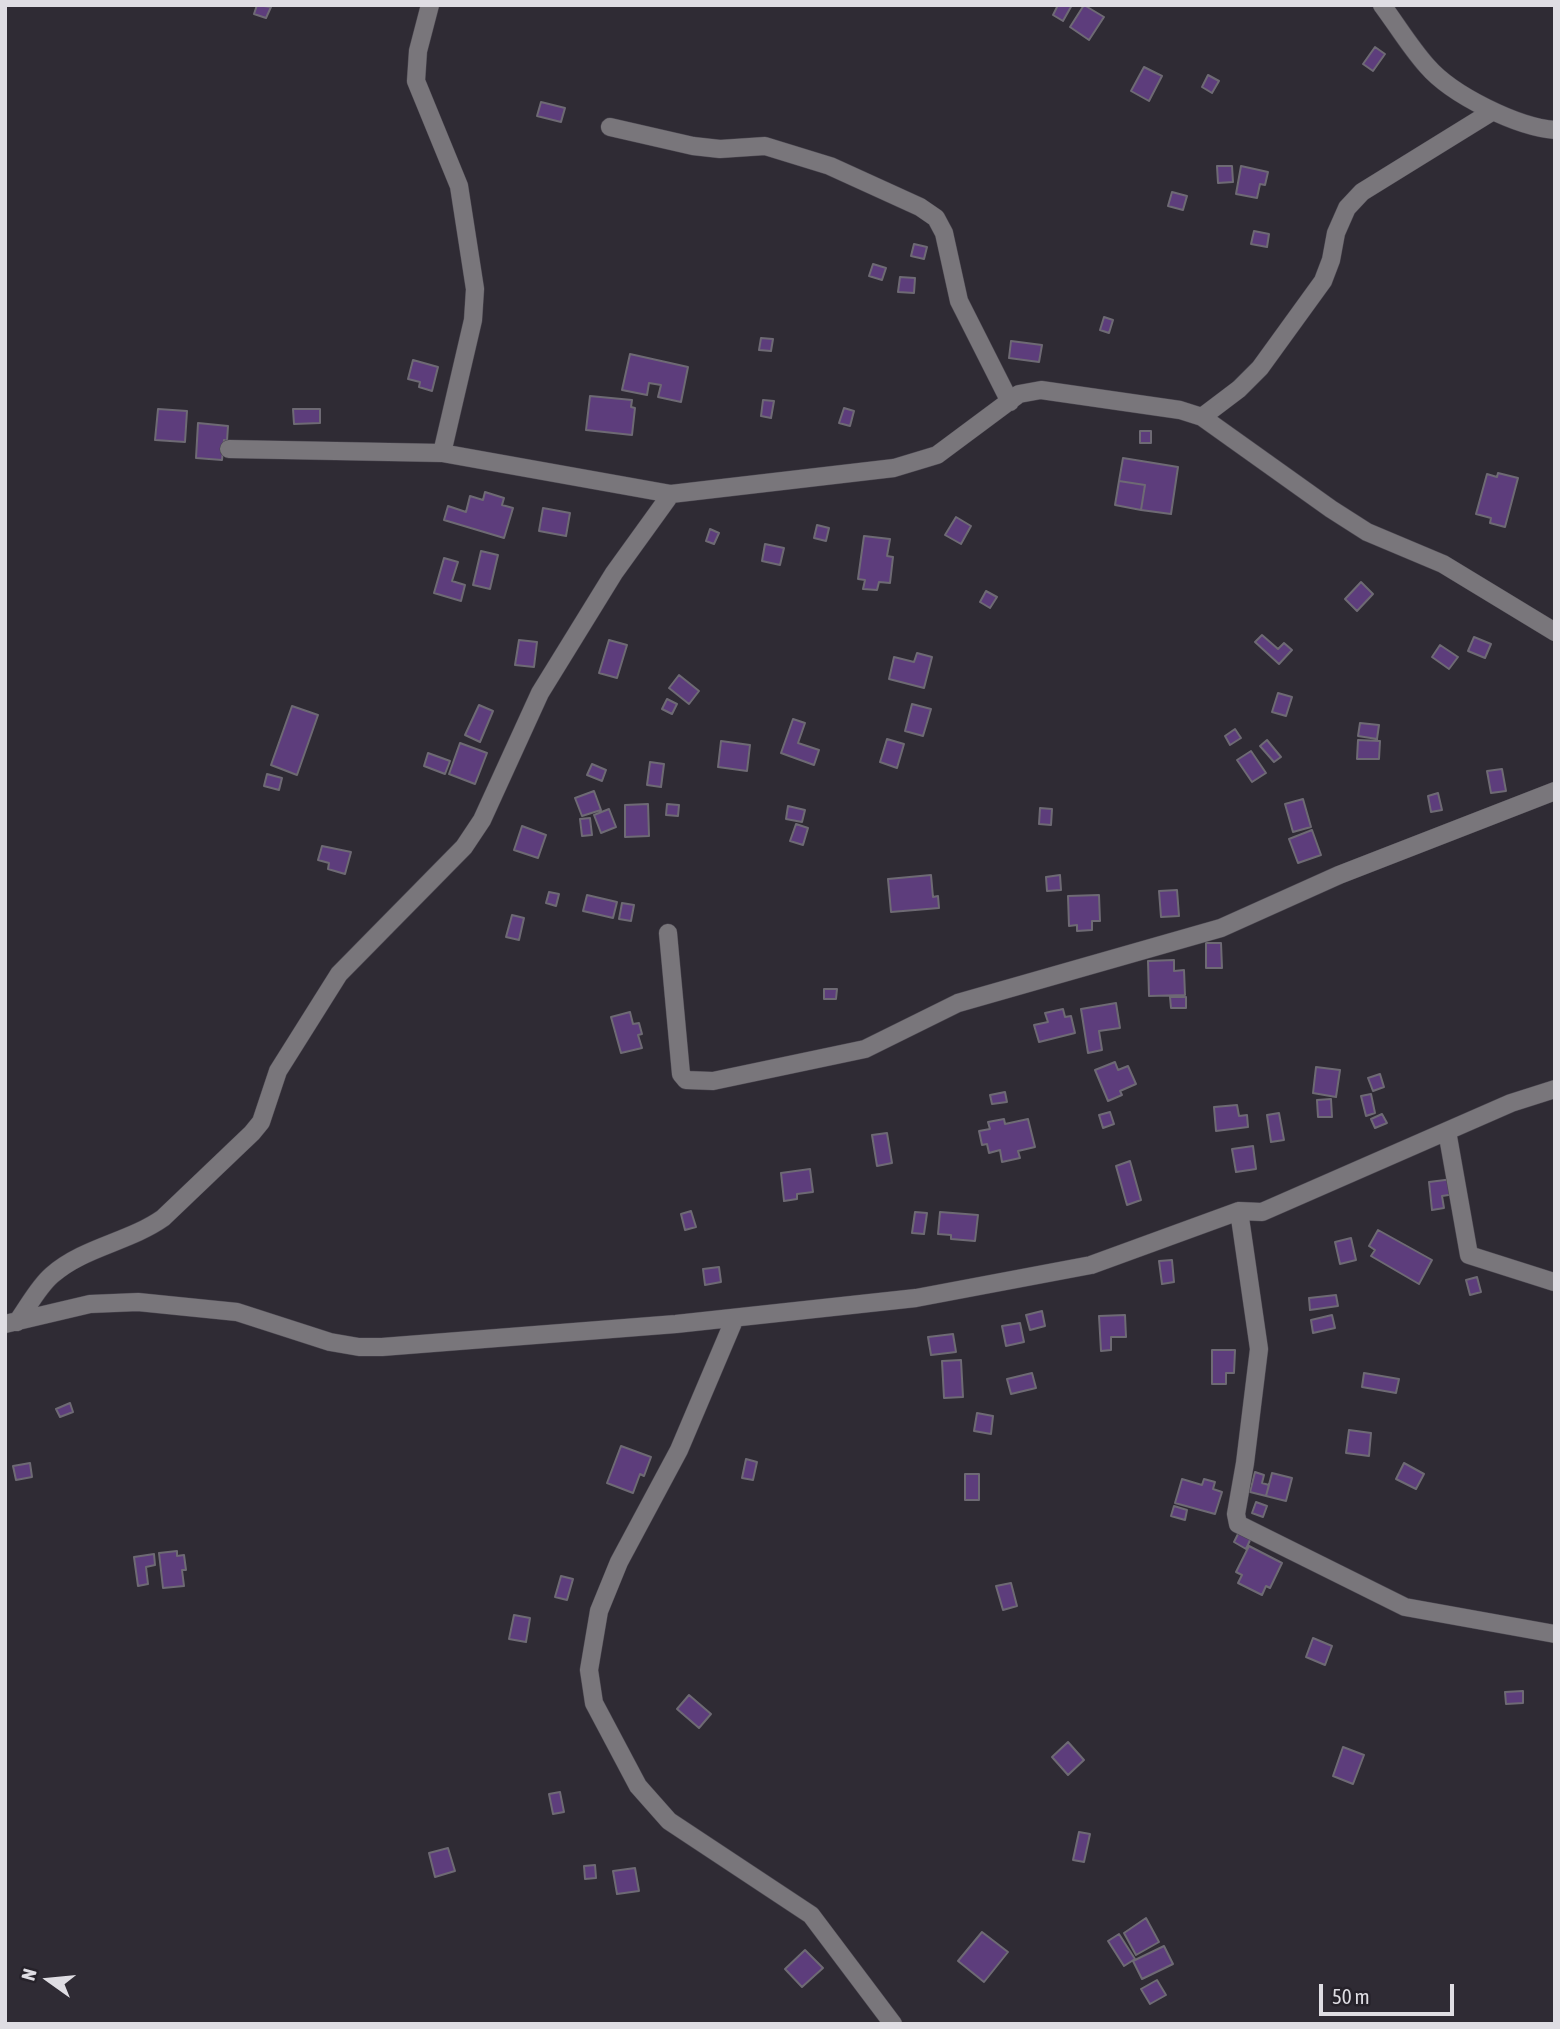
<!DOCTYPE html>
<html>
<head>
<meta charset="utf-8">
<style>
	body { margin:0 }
	#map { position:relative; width:1560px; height:2029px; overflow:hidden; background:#2f2b34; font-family:"Asap Condensed",sans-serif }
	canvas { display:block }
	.frame { position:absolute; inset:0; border:7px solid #dfdde3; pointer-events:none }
	.north { position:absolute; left:14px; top:1945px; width:70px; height:70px; -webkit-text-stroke:5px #26222a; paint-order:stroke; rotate:285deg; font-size:19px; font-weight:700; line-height:28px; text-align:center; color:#dfdde3 }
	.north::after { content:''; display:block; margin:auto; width:24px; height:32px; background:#dfdde3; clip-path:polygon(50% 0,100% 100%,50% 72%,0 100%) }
	.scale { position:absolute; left:1319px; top:1984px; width:135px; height:32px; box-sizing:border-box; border:4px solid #dfdde3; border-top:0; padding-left:9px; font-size:21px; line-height:24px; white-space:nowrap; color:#dfdde3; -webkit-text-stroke:5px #26222a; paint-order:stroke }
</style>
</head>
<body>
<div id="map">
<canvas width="1560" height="2029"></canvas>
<div class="frame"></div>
<div class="north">N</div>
<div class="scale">50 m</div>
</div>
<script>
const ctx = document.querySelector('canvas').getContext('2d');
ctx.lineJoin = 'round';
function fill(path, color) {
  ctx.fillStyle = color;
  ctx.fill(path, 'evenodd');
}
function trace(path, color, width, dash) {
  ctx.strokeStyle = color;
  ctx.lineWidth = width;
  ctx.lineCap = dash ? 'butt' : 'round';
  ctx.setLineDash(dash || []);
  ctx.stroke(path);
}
const building = new Path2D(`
	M257,5L271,7L266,18L254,14Z
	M1058,5H1072L1063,21L1053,15Z
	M1084,5L1104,17L1089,40L1070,27Z
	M1375,47L1385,54L1373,71L1363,64Z
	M1144,67L1162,76L1149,101L1131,91Z
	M1208,75L1219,81L1212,93L1202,87Z
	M541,102L565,108L561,122L537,116Z
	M1217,166H1232L1233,182L1218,183Z
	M1241,166L1268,172L1265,185L1260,184L1257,198L1236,194Z
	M1172,192L1187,196L1183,210L1168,206Z
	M1254,231L1269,234L1267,247L1251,244Z
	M914,244L927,247L924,259L911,256Z
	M873,264L886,268L882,280L869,276Z
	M900,277L915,278L914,293L898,292Z
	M1104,317L1113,320L1109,333L1100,330Z
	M761,338L773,339L771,351L759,350Z
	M1011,341L1042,345L1039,362L1009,358Z
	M630,354L688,367L681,402L658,397L661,385L649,383L647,395L622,390Z
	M413,360L438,367L432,391L419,387L420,382L408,379Z
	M590,396L632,400L631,407L635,408L632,435L586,430Z
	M763,400L774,401L771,418L761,416Z
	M844,408L854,411L850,426L839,423Z
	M158,409L187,411L185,442L155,440Z
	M293,409H320V423L294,424Z
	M198,423L228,426L227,441L224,440L222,460L196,458Z
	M1140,431H1151V443H1140Z
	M1123,458L1178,467L1171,514L1141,510L1145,485L1119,481Z
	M1498,473L1518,478L1505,527L1490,523L1491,518L1476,514L1487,474L1497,477Z
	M1119,481L1145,485L1141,510L1115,505Z
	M485,492L504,498L502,505L513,508L504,538L444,520L448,506L466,512L470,496L483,500Z
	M543,508L570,513L566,536L539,531Z
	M956,517L971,526L961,544L945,535Z
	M817,525L829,528L826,541L814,538Z
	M710,529L719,533L714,544L706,541Z
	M864,536L890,539L887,556L893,557L890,583L879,582L877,590L863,589L865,580L858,579Z
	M765,544L784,548L780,565L762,561Z
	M481,551L498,555L490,589L473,585Z
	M444,558L458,562L452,581L465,585L461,601L434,593Z
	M1361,582L1373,594L1357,611L1345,599Z
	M986,591L997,597L990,608L980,602Z
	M1262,635L1278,649L1284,643L1292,650L1279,664L1255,642Z
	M1474,637L1491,644L1485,658L1468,651Z
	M519,640L537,642L534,667L515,665Z
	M609,640L627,645L617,678L599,673Z
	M1440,645L1458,657L1449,669L1432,657Z
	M917,653L932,657L924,688L889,679L894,657L914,662Z
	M679,675L699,691L689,704L669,688Z
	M1278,693L1292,697L1286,716L1272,712Z
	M667,699L677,704L672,714L662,709Z
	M912,704L931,709L923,736L905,731Z
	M479,705L493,711L480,742L465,735Z
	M292,706L318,715L297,775L271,765Z
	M793,719L805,723L798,743L819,750L814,765L781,753Z
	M1360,723L1379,725L1377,739L1358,736Z
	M1235,729L1241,738L1230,745L1225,736Z
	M887,739L904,744L897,768L880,762Z
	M1267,740L1281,757L1274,762L1260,746Z
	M1358,740L1380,741L1379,759H1357Z
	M721,741L750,745L747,771L718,767Z
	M460,743L487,753L475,784L449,774Z
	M1251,751L1266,773L1252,782L1237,760Z
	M428,753L450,761L445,774L424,766Z
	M650,762L664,764L661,787L647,785Z
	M592,764L606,770L602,781L587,775Z
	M1502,769L1506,791L1491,793L1487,771Z
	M267,774L282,778L279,790L264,786Z
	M594,791L601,810L582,816L575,798Z
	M1438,793L1442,810L1431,812L1428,796Z
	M1303,799L1311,827L1293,832L1285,804Z
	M648,804L649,836L625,837V805Z
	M667,804L679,805L678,816L666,815Z
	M788,806L805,810L802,822L786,819Z
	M1040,808L1052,809L1051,825L1039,824Z
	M609,809L616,827L601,833L594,815Z
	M590,818L592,835L582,836L580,819Z
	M796,824L808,828L803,845L790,841Z
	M522,826L546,835L538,858L514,850Z
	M1312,830L1321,855L1298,863L1289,839Z
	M322,846L351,852L345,874L328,869L329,863L318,860Z
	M931,875L933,897L938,896L939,908L891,912L888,879Z
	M1060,875L1061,890L1047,891L1046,877Z
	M1177,890L1179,916L1161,917L1159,891Z
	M549,892L559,894L556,906L546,903Z
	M587,895L617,902L613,918L583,911Z
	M1099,895L1100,921H1092V930L1077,931V925L1069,926L1068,896Z
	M622,903L634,905L631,921L619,919Z
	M512,915L524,918L519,940L506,937Z
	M1206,943H1221L1222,968H1206Z
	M1174,960V971L1184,970L1185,995L1149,996L1148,961Z
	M824,989H837L836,999H824Z
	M1170,997H1186V1008H1171Z
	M1116,1003L1120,1028L1099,1031L1102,1050L1088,1053L1081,1009Z
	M1063,1009L1065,1017L1071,1016L1075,1033L1039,1042L1034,1025L1048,1022L1045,1013Z
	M630,1012L633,1024L639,1023L642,1034L638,1035L642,1048L621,1053L611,1017Z
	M1115,1062L1118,1070L1128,1066L1136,1084L1120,1091L1122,1095L1108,1101L1095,1070Z
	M1316,1067L1340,1070L1336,1097L1313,1093Z
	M1380,1074L1384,1087L1373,1091L1368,1078Z
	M1005,1092L1007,1102L992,1104L990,1095Z
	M1371,1094L1375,1113L1366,1116L1361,1096Z
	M1331,1099L1332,1117H1318L1317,1100Z
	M1237,1105L1239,1116L1247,1115L1248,1127L1216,1131L1214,1107Z
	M1110,1112L1114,1124L1103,1128L1099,1115Z
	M1279,1113L1284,1140L1271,1142L1267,1115Z
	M1382,1114L1387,1123L1375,1128L1371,1119Z
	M1004,1119L1005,1124L1028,1119L1035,1147L1018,1151L1020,1158L1002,1162L1000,1150L989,1153L987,1144L982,1145L979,1131L990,1129L988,1122Z
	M887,1133L892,1163L877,1166L872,1135Z
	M1253,1146L1256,1169L1236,1172L1232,1149Z
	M1130,1161L1141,1200L1127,1205L1116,1166Z
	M810,1169L813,1192L797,1194V1199L784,1201L781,1173Z
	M1453,1179L1455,1194L1442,1196L1444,1208L1432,1210L1429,1182Z
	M691,1211L696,1227L685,1230L681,1214Z
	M915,1212L927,1213L924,1234L912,1233Z
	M940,1212L978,1215L975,1241L951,1239V1235L938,1234Z
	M1378,1230L1432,1260L1419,1284L1371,1256L1375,1250L1369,1246Z
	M1351,1238L1356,1260L1340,1264L1335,1242Z
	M1172,1260L1174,1282L1162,1284L1159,1261Z
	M719,1267L721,1282L705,1285L703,1269Z
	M1477,1277L1481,1292L1470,1295L1466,1280Z
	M1336,1295L1338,1306L1310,1310L1309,1298Z
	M1042,1311L1045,1326L1030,1330L1026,1315Z
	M1125,1315L1126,1337H1111V1350L1101,1351L1099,1316Z
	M1332,1315L1335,1328L1313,1333L1311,1320Z
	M1020,1323L1024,1342L1006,1346L1002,1326Z
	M953,1334L956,1352L931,1355L928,1337Z
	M1212,1350H1235L1234,1373H1226V1384H1212Z
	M961,1360L963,1397L944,1398L942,1361Z
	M1032,1373L1036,1388L1011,1394L1007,1379Z
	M1364,1373L1399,1379L1396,1393L1362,1387Z
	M70,1403L73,1412L60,1417L56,1409Z
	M977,1413L993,1416L991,1434L974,1431Z
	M1349,1430L1371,1433L1369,1456L1346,1453Z
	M621,1446L651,1457L644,1476L640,1474L633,1493L607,1483Z
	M746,1459L757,1462L753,1480L742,1478Z
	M30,1463L32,1477L16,1480L13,1466Z
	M1404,1463L1424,1474L1416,1489L1396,1479Z
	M1255,1472L1264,1475L1262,1483L1269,1485L1266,1496L1250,1492Z
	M1272,1473L1292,1478L1286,1501L1266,1496Z
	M965,1474H979V1500H965Z
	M1182,1479L1202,1485L1204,1479L1215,1482L1213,1489L1222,1492L1215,1514L1175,1503Z
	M1256,1502L1267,1506L1263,1517L1252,1513Z
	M1174,1506L1187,1510L1185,1520L1171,1516Z
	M1239,1532L1251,1538L1246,1549L1234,1542Z
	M1249,1546L1282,1563L1270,1588L1266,1586L1262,1595L1238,1583L1242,1575L1236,1572Z
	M177,1551V1556L184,1555L186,1570H182L184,1586L163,1588L159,1553Z
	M154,1554L155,1565L146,1567L148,1584L138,1586L134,1557Z
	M561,1576L573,1579L567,1600L555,1597Z
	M1011,1583L1017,1606L1003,1610L996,1586Z
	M514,1615L530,1618L526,1642L509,1639Z
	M1313,1638L1332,1646L1325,1665L1306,1657Z
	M1523,1691V1703L1506,1704L1505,1692Z
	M689,1695L711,1714L699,1728L677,1709Z
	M1068,1742L1084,1760L1068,1775L1052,1757Z
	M1343,1747L1364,1755L1353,1784L1333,1776Z
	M560,1792L564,1812L553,1814L549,1794Z
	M1079,1832L1090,1834L1084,1862L1073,1860Z
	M448,1848L455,1871L435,1877L429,1853Z
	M595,1865L596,1878L585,1879L584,1866Z
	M635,1868L639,1891L617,1894L613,1871Z
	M1146,1918L1159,1942L1136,1955L1124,1933Z
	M982,1932L1008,1952L984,1982L958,1961Z
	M1119,1934L1135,1959L1124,1966L1108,1941Z
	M1164,1946L1173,1964L1142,1979L1133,1961Z
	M805,1950L823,1968L802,1987L785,1969Z
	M1157,1980L1166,1995L1150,2004L1141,1989Z`);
fill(building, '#5d3d7c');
trace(building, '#6e6a74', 2);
const minor = new Path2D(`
	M430,5L418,51L416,81L459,186L475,289L473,320L442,453
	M1382,5C1397,25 1410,47 1427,66C1452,95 1517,127 1555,130
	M610,127L693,146L720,149L765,146L830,166L920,207L936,218L944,233L959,301L1010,402
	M1202,417L1239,389L1260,368L1323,281L1331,260L1336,233L1347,208L1362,192L1493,111
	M229,449L442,453L671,494L894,468L937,455L1019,394L1041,390L1180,410L1202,417L1331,509L1367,532L1443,564L1555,632
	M668,933L681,1074L686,1080L713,1081L865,1049L958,1003L1221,928L1339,875L1555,791
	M1447,1131L1469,1255L1554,1282
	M1239,1211L1259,1349L1245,1463L1236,1514L1238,1524L1405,1607L1555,1634
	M735,1318L679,1450L619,1562L599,1611L589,1670L594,1703L638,1786L669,1821L811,1915L893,2024
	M17,1322C28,1307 38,1287 52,1275C84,1247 129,1242 163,1218L252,1133L261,1122L278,1071L339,974L464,847L482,820L540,693L614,573L671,494
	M5,1324L90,1304L138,1302L237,1312L330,1342L359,1347H382L676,1324L916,1298L1091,1265L1239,1211L1262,1212L1511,1103L1555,1089`);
trace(minor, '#4b4750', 19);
trace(minor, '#79767b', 18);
</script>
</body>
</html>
